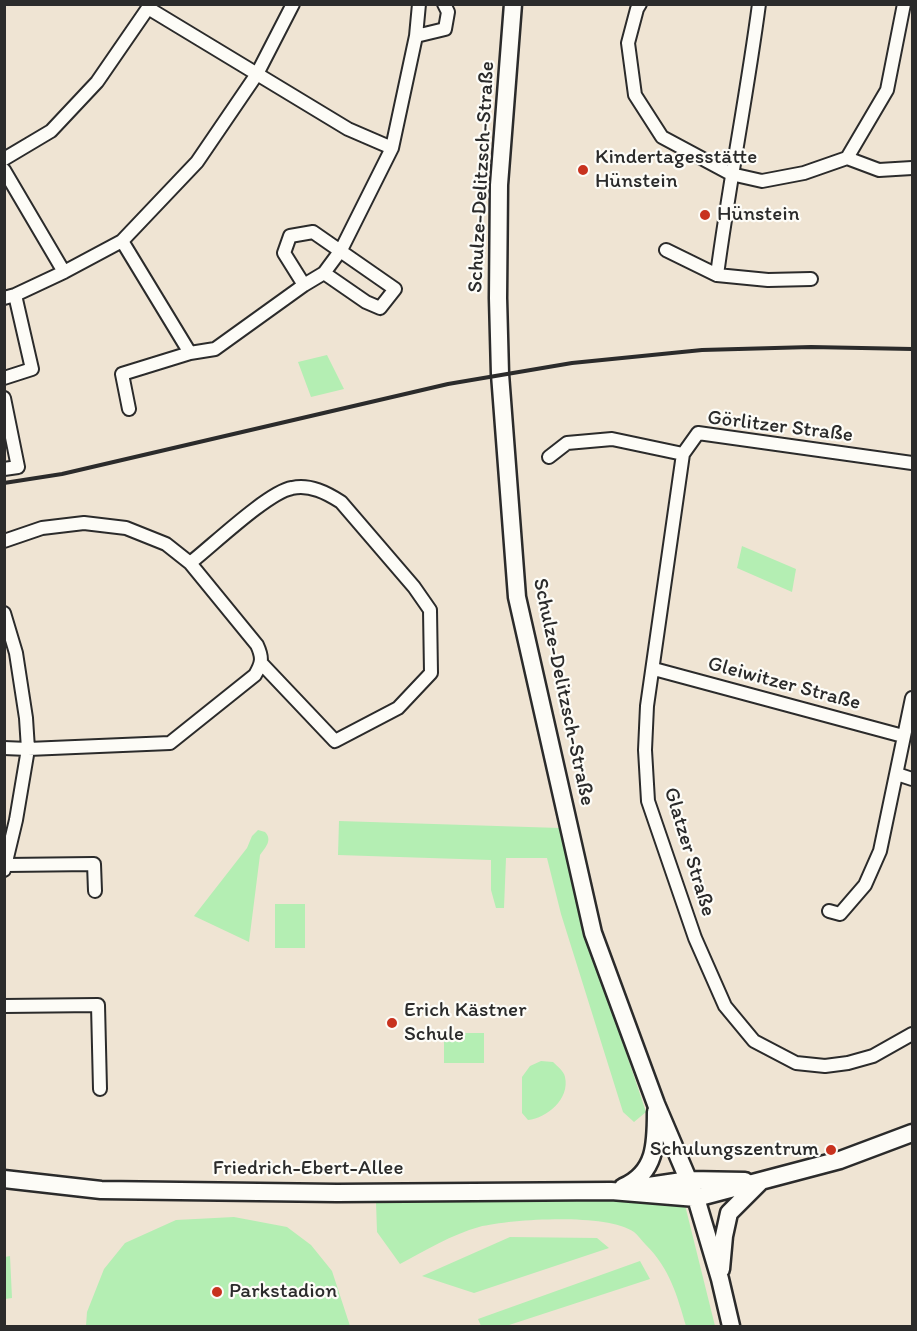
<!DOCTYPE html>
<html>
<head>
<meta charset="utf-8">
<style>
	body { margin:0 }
	#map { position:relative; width:917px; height:1331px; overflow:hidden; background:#efe4d3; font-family:Itim,sans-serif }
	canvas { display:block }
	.frame { position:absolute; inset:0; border:6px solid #2b2b2b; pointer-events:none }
</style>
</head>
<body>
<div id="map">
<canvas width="917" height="1331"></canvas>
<div class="frame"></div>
</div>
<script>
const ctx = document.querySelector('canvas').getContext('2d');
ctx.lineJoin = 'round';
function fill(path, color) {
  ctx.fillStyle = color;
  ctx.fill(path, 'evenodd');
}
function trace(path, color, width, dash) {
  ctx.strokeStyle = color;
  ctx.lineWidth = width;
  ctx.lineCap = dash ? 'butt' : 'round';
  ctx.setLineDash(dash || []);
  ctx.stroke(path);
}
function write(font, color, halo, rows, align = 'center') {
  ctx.font = font + ' Itim,sans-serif';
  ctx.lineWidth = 4.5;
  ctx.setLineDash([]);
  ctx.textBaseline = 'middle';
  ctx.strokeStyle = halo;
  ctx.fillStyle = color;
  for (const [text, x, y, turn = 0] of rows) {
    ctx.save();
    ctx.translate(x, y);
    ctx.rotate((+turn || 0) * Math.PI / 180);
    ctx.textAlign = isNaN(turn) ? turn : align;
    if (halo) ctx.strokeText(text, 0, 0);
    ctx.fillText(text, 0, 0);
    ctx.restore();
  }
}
fill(new Path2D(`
	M327,355L344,389L311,397L298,362Z
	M742,546L796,569L792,592L737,568Z
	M339,821L560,828L586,933L646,1112L634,1122L623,1112L561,914L547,858H506L504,908H496L491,890V860L338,855Z
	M258,830L265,832C273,840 265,848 260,855L249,942L194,916L247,848L252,836Z
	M275,904H305V948H275Z
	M444,1033H484V1063H444Z
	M541,1061L553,1062C557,1066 564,1071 565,1077C570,1099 547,1118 528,1120L522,1113V1077L530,1066Z
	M594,1197L685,1205L715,1326H686C677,1295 670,1269 646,1245C642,1241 638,1235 634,1232C606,1213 512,1219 479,1227C453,1234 424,1251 400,1264L377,1232L376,1202Z
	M234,1217L287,1227L311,1245L332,1271L350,1326H86L87,1312L104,1269L125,1243L176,1220Z
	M510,1237L597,1238L609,1248L474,1293L422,1276Z
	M10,1256L12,1298L5,1299V1257Z
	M640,1261L650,1279L506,1326H481L478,1319Z`), '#b4eeb3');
const street = new Path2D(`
	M150,4L148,8L348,129L392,148
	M640,4L637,9L628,43L635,95L662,137L731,174L762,181L804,173L847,158L887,90L904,4
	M416,36L445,29L448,12L444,4
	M847,158L879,170L912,168
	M4,159L51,131L97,82L148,8
	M4,170L64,272
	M122,241L190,353L122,374L129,409
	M666,250L717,275L768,280L811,279
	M324,273L341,250L392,148L416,36L419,4
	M717,275C729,184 747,95 759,4
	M4,298L15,295L64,272L122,241L197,162L257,74L293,4
	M190,353L215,349L304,285L324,273L366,302L380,308L395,289L313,232L290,236L284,253L304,285
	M4,378L32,369L15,295
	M4,398L18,467L4,469
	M683,454L647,706L645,750L648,801L695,938L725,1006L754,1041L796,1063L825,1066L848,1063L873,1056L912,1034
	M549,457L567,443L612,439L683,454L698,433L912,463
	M4,541L42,528L84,523L126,528L166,544L190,563L257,645C263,658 262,663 255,675L170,743L28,749L4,748
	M190,563C212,546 268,492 292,488C310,484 327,493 341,502L414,587L430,610L431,673L398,708L335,741L262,664
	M4,613L16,653L26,718L28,749L16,820L4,870
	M654,669L903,736
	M897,774L912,779
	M6,865L94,864L95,891
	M829,911L840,914L865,885L880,851L912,698
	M4,1006L98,1005L100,1089`);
const secondary = new Path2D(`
	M513,4L499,185L498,298L500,374L517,597L593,933L656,1104L696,1198L720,1279L731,1326
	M4,1179L101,1190L337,1193L611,1191L696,1198L840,1160L912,1133
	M623,1187C656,1173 656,1143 656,1112
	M642,1187L689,1180L745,1181
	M721,1269L724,1236L729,1213L760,1182`);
trace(street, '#2b2b2b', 16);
trace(secondary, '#2b2b2b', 21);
trace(street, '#fdfcf7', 12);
trace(secondary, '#fdfcf7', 16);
trace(new Path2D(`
	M4,483L62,474L448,384L572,363L702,350L811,347L912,349`), '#2b2b2b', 4);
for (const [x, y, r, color] of [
	[583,170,6,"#c8321e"],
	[705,215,6,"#c8321e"],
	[392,1023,6,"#c8321e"],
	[831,1150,6,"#c8321e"],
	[217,1292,6,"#c8321e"]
]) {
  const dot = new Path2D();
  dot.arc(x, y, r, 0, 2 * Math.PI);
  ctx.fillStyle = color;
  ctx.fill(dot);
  trace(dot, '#fdfcf7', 2);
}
write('21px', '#2b2b2b', '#fdfcf7', [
	["Kindertagesstätte",595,158],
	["Hünstein",595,182],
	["Hünstein",717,215],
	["Erich Kästner",404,1011],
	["Schule",404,1035],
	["Schulungszentrum",819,1150,"right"],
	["Parkstadion",229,1292]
], 'left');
write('21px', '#2b2b2b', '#fdfcf7', [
	["Schulze-Delitzsch-Straße",482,177,-87],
	["Görlitzer Straße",780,427,7],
	["Gleiwitzer Straße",784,684,15],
	["Schulze-Delitzsch-Straße",563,692,78],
	["Glatzer Straße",689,852,73],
	["Friedrich-Ebert-Allee",308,1169]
]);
</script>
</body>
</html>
